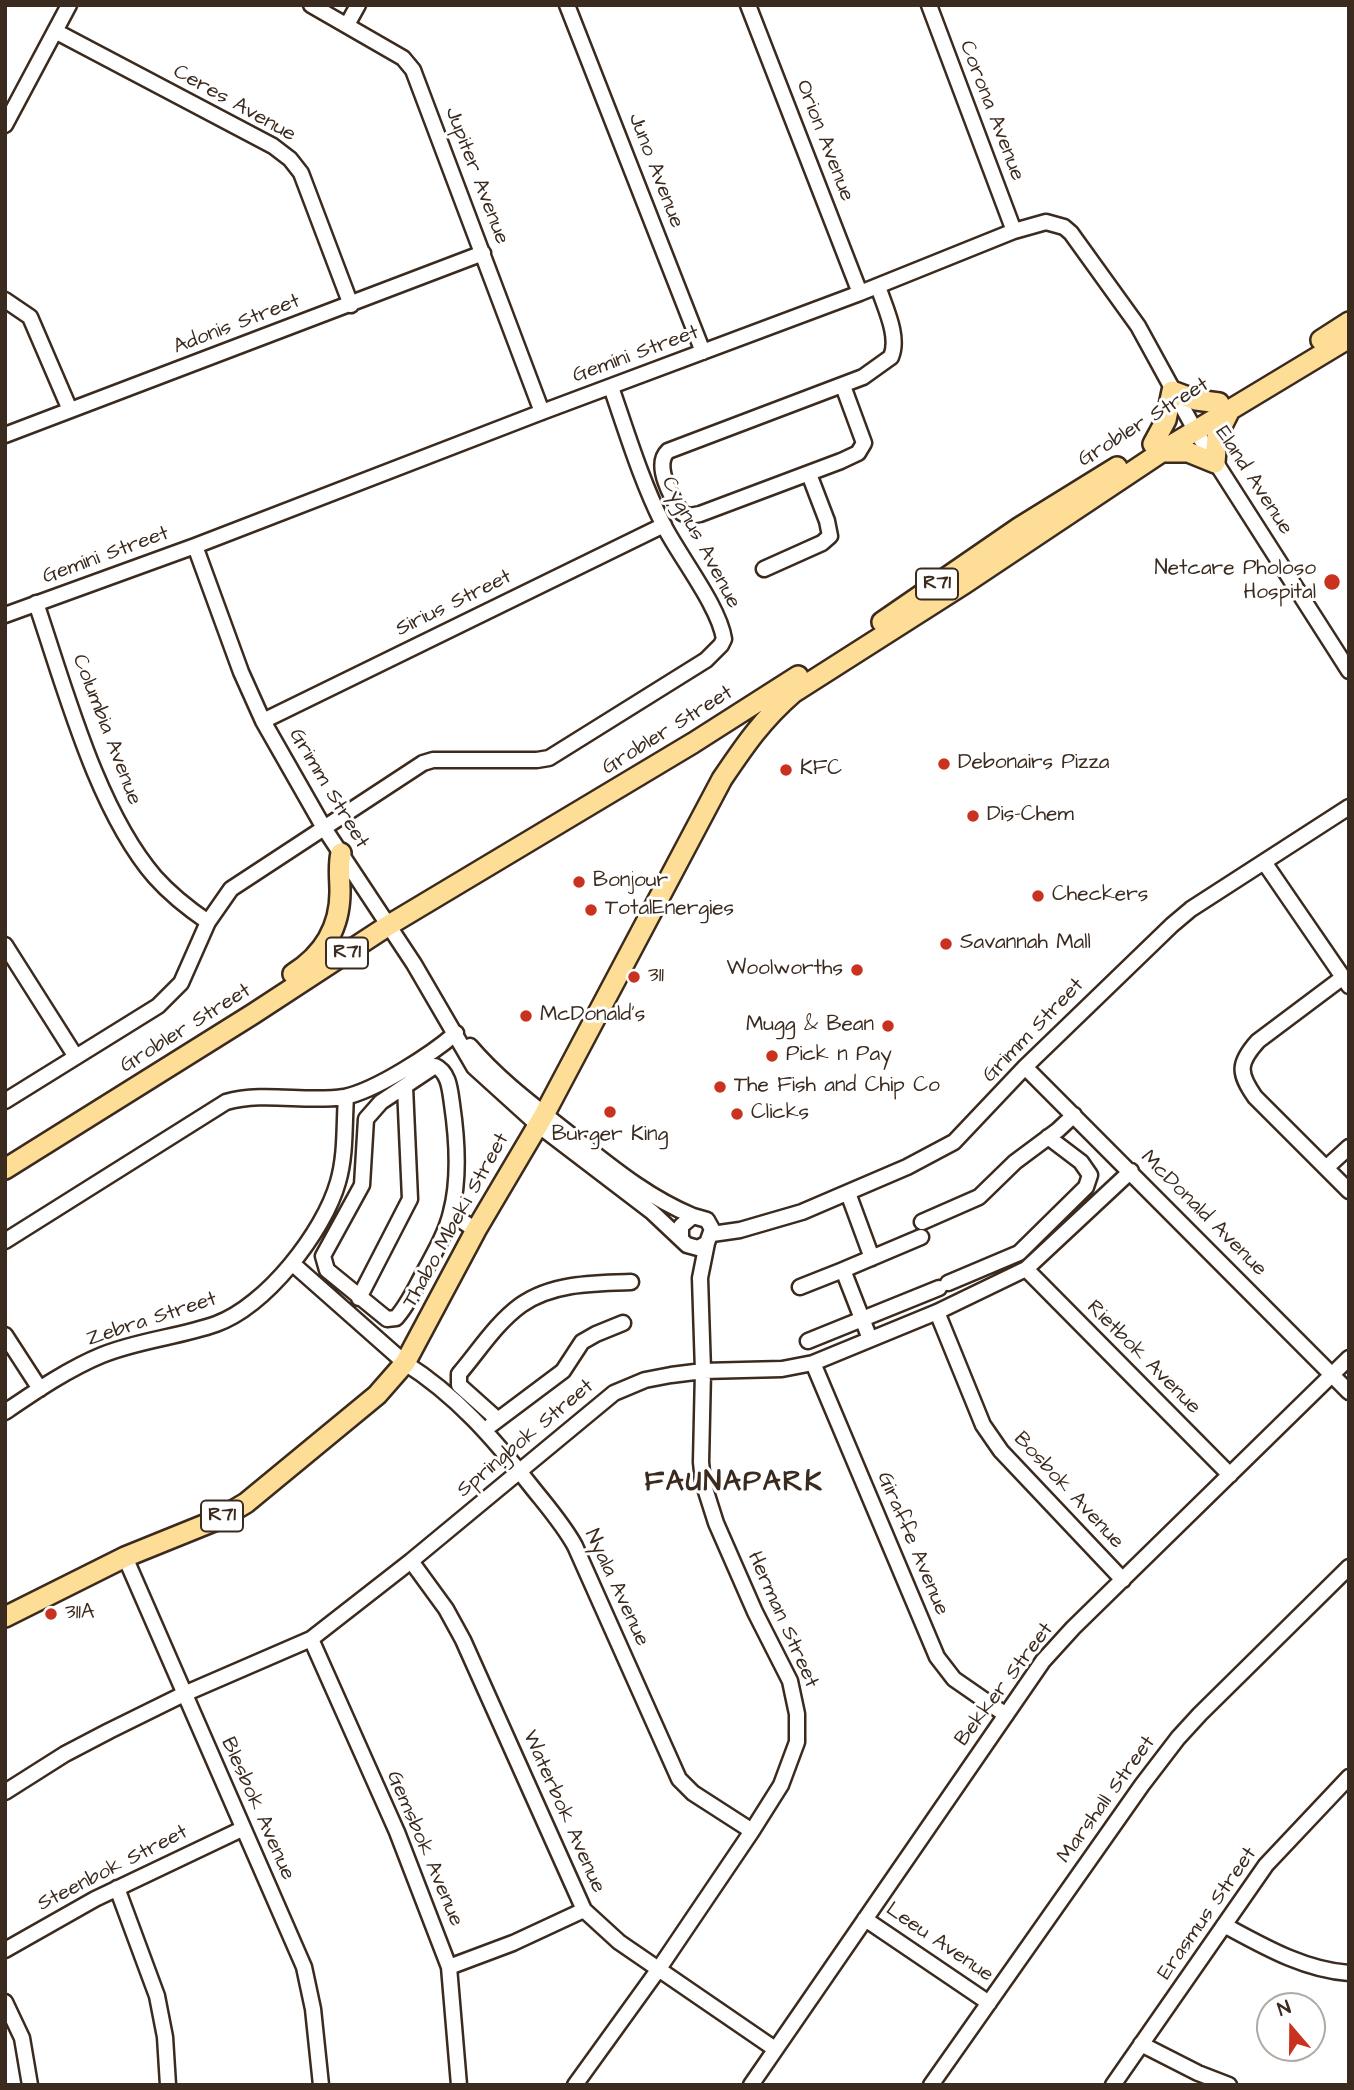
<!DOCTYPE html>
<html>
<head>
<meta charset="utf-8">
<style>
	body { margin:0 }
	#map { position:relative; width:1354px; height:2090px; overflow:hidden; background:#fff; font-family:"Architects Daughter",sans-serif }
	canvas { display:block }
	.frame { position:absolute; inset:0; border:7px solid #3b2a1e; pointer-events:none }
	.north { position:absolute; left:1256px; top:1992px; width:70px; height:70px; box-sizing:border-box; background:#fff; border:2px solid #b1aaa5; border-radius:50%; rotate:340deg; font-size:19px; font-weight:700; line-height:28px; text-align:center; color:#3b2a1e }
	.north::after { content:''; display:block; margin:auto; width:24px; height:32px; background:#c8321e; clip-path:polygon(50% 0,100% 100%,50% 72%,0 100%) }
</style>
</head>
<body>
<div id="map">
<canvas width="1354" height="2090"></canvas>
<div class="frame"></div>
<div class="north">N</div>
</div>
<script>
const ctx = document.querySelector('canvas').getContext('2d');
ctx.lineJoin = 'round';
function trace(path, color, width, dash) {
  ctx.strokeStyle = color;
  ctx.lineWidth = width;
  ctx.lineCap = dash ? 'butt' : 'round';
  ctx.setLineDash(dash || []);
  ctx.stroke(path);
}
function write(font, color, halo, rows, align = 'center') {
  ctx.font = font + ' "Architects Daughter",sans-serif';
  ctx.lineWidth = 6;
  ctx.setLineDash([]);
  ctx.textBaseline = 'middle';
  ctx.strokeStyle = halo;
  ctx.fillStyle = color;
  for (const [text, x, y, turn = 0] of rows) {
    ctx.save();
    ctx.translate(x, y);
    ctx.rotate((+turn || 0) * Math.PI / 180);
    ctx.textAlign = isNaN(turn) ? turn : align;
    if (halo) ctx.strokeText(text, 0, 0);
    ctx.fillText(text, 0, 0);
    ctx.restore();
  }
}
const minor = new Path2D(`
	M311,5L403,58L413,70L542,412
	M567,5L703,352
	M748,5L860,293
	M929,5L1014,231
	M347,25L358,5
	M55,31L273,146L290,159L301,173L351,305
	M5,125L69,5
	M5,300L30,317L70,410
	M843,386L864,443L858,453L841,461L700,514L689,516L682,513C672,499 653,465 668,451L863,377L891,357C900,336 884,306 878,286
	M5,435L483,253
	M195,546L241,672L263,721L324,828L414,964L474,1067L538,1125L652,1212L687,1245L698,1248L707,1243L712,1229L707,1220L693,1216L681,1226V1236
	M764,569L822,543L830,536L827,521L809,474
	M36,603C65,688 97,810 155,877C171,895 189,909 208,922
	M5,615L195,546L542,412L860,293L1014,231L1046,222L1064,227L1071,233L1138,326L1195,430L1349,671
	M263,721L664,525
	M1264,862L1349,986
	M5,945L76,1057
	M1342,978L1258,1041C1238,1063 1238,1073 1255,1097L1349,1191
	M470,1046C499,1080 533,1105 567,1132C608,1164 645,1196 693,1216
	M435,1066C449,1072 450,1090 452,1104C457,1138 460,1178 451,1212C446,1234 432,1257 422,1276C414,1291 407,1306 396,1318L387,1319L327,1270L323,1256L362,1185L366,1119L381,1102Z
	M1025,1067L1349,1392
	M5,1101L158,1006L181,983L208,922L231,889L423,763L433,760H537L549,758L706,660L721,645L724,639C719,606 679,556 663,524C641,480 627,433 611,387
	M1326,1168L1349,1147
	M848,1193L872,1258
	M451,1214L476,1230
	M922,1222L979,1197L1015,1162L1058,1130L1074,1115
	M712,1234L740,1230L802,1212L907,1167L954,1142L1025,1067L1172,925L1191,909L1349,807
	M5,1241L226,1102C264,1091 306,1103 344,1097C375,1091 432,1054 456,1033
	M293,1264L405,1363C456,1395 494,1439 531,1486C546,1505 563,1524 575,1546L679,1779L693,1793L752,1831
	M1026,1269L1230,1475
	M843,1270L921,1237
	M948,1283L1019,1253L1086,1187L1090,1175L1081,1162L1048,1137
	M800,1287L843,1270L870,1339
	M359,1298L410,1199L405,1087
	M937,1312L983,1425L1001,1451L1123,1580
	M5,1335L40,1389
	M808,1341L939,1288
	M813,1363L937,1657L954,1679L1006,1715
	M5,1412C36,1391 68,1369 102,1355C139,1340 179,1337 216,1324C266,1306 324,1232 338,1182C346,1155 344,1125 346,1097
	M497,1419L459,1385V1374C478,1352 496,1323 521,1305C552,1283 594,1283 631,1282
	M491,1425L563,1371L582,1342L596,1334L623,1323
	M125,1557L304,1967L313,2009L321,2085
	M411,1561L446,1609L463,1640L584,1910L619,1942L775,2049
	M311,1639L397,1832L449,1967L459,2085
	M5,1792L65,1754L109,1731L184,1694L311,1639L411,1561L614,1393L645,1380L671,1375L703,1371L782,1369L813,1363L937,1312L1026,1269L1131,1171
	M117,1888L157,1996L165,2037L168,2085
	M865,1919L989,2003
	M1224,1925C1263,1946 1304,1970 1349,1973
	M5,1950L95,1899L242,1829
	M449,1967L513,1943L584,1910
	M5,2002L22,2038L30,2085
	M1141,2044L1198,2073L1229,2085
	M575,2085L658,1970L752,1831L781,1785L797,1742V1714L790,1681L755,1612L716,1523L703,1482L701,1462L703,1371L700,1278L707,1243
	M751,2085L1043,1661L1073,1628L1349,1358
	M931,2085L1142,1785L1178,1738L1200,1714L1349,1567
	M1113,2085L1266,1865L1349,1777`);
const major = new Path2D(`
	M1321,340L1349,322
	M1153,444L1166,420L1172,391L1196,400L1219,403
	M1161,452H1188L1215,463L1217,436L1230,410
	M882,622L1020,527L1117,467
	M293,974C323,955 340,928 340,892C340,878 338,866 341,853
	M5,1169L253,1014L389,925L693,743L798,676
	M5,1617L125,1557L219,1519L246,1503L377,1395L405,1363L476,1230L544,1115L722,779C745,745 762,720 793,693L964,584L1175,443L1349,338`);
trace(minor, '#3b2a1e', 19);
trace(major, '#3b2a1e', 24);
trace(minor, '#fff', 14);
trace(major, '#fedd96', 19);
for (const [x, y, r, color] of [
	[1332,582,9,"#c8321e"],
	[944,764,7,"#c8321e"],
	[786,770,7,"#c8321e"],
	[973,816,7,"#c8321e"],
	[579,882,7,"#c8321e"],
	[1038,896,7,"#c8321e"],
	[591,910,7,"#c8321e"],
	[946,944,7,"#c8321e"],
	[857,970,7,"#c8321e"],
	[634,977,7,"#c8321e"],
	[526,1016,7,"#c8321e"],
	[888,1026,7,"#c8321e"],
	[772,1056,7,"#c8321e"],
	[720,1087,7,"#c8321e"],
	[610,1112,7,"#c8321e"],
	[737,1114,7,"#c8321e"],
	[51,1614,7,"#c8321e"]
]) {
  const dot = new Path2D();
  dot.arc(x, y, r, 0, 2 * Math.PI);
  ctx.fillStyle = color;
  ctx.fill(dot);
  trace(dot, '#fff', 2.5);
}
for (const [x, y, w] of [
	[937,584,42],
	[347,953,42],
	[222,1516,42]
]) {
  const box = new Path2D();
  box.roundRect(x - w / 2, y - 15.5, w, 31, 5);
  ctx.fillStyle = '#fff';
  ctx.fill(box);
  trace(box, '#3b2a1e', 2);
}
write('bold 19px', '#3b2a1e', null, [
	["R71",937,584],
	["R71",347,953],
	["R71",222,1516]
]);
write('21px', '#3b2a1e', '#fff', [
	["Ceres Avenue",234,104,29],
	["Corona Avenue",991,111,69],
	["Orion Avenue",824,141,69],
	["Juno Avenue",655,171,69],
	["Jupiter Avenue",476,176,69],
	["Adonis Street",237,325,-21],
	["Gemini Street",636,355,-20],
	["Grobler Street",1144,423,-32],
	["Eland Avenue",1253,481,57],
	["Cygnus Avenue",700,543,62],
	["Gemini Street",106,556,-20],
	["Sirius Street",454,604,-26],
	["Columbia Avenue",106,730,69],
	["Grobler Street",668,731,-32],
	["Grimm Street",328,789,59],
	["Grobler Street",186,1029,-32],
	["Grimm Street",1034,1031,-46],
	["McDonald Avenue",1203,1214,45],
	["Thabo Mbeki Street",457,1221,-61],
	["Zebra Street",152,1320,-18],
	["Rietbok Avenue",1143,1358,45],
	["Springbok Street",526,1439,-40],
	["Bosbok Avenue",1068,1491,47],
	["Giraffe Avenue",912,1544,67],
	["Nyala Avenue",616,1588,65],
	["Herman Street",782,1620,66],
	["Bekker Street",1005,1685,-53],
	["Marshall Street",1107,1800,-54],
	["Blesbok Avenue",257,1809,66],
	["Waterbok Avenue",563,1812,66],
	["Gemsbok Avenue",424,1849,67],
	["Steenbok Street",113,1869,-27],
	["Erasmus Street",1208,1914,-55],
	["Leeu Avenue",939,1943,34]
]);
write('21px', '#3b2a1e', '#fff', [
	["Netcare Pholoso",1316,570,"right"],
	["Hospital",1316,594,"right"],
	["Debonairs Pizza",958,764],
	["KFC",800,770],
	["Dis-Chem",987,816],
	["Bonjour",593,882],
	["Checkers",1052,896],
	["TotalEnergies",605,910],
	["Savannah Mall",960,944],
	["Woolworths",843,970,"right"],
	["311",648,977],
	["McDonald's",540,1016],
	["Mugg & Bean",874,1026,"right"],
	["Pick n Pay",786,1056],
	["The Fish and Chip Co",734,1087],
	["Clicks",751,1114],
	["Burger King",610,1136,"center"],
	["311A",65,1614]
], 'left');
ctx.letterSpacing = '2px';
write('bold 28px', '#3b2a1e', '#fff', [
	["FAUNAPARK",734,1484]
]);
ctx.letterSpacing = '0px';
</script>
</body>
</html>
